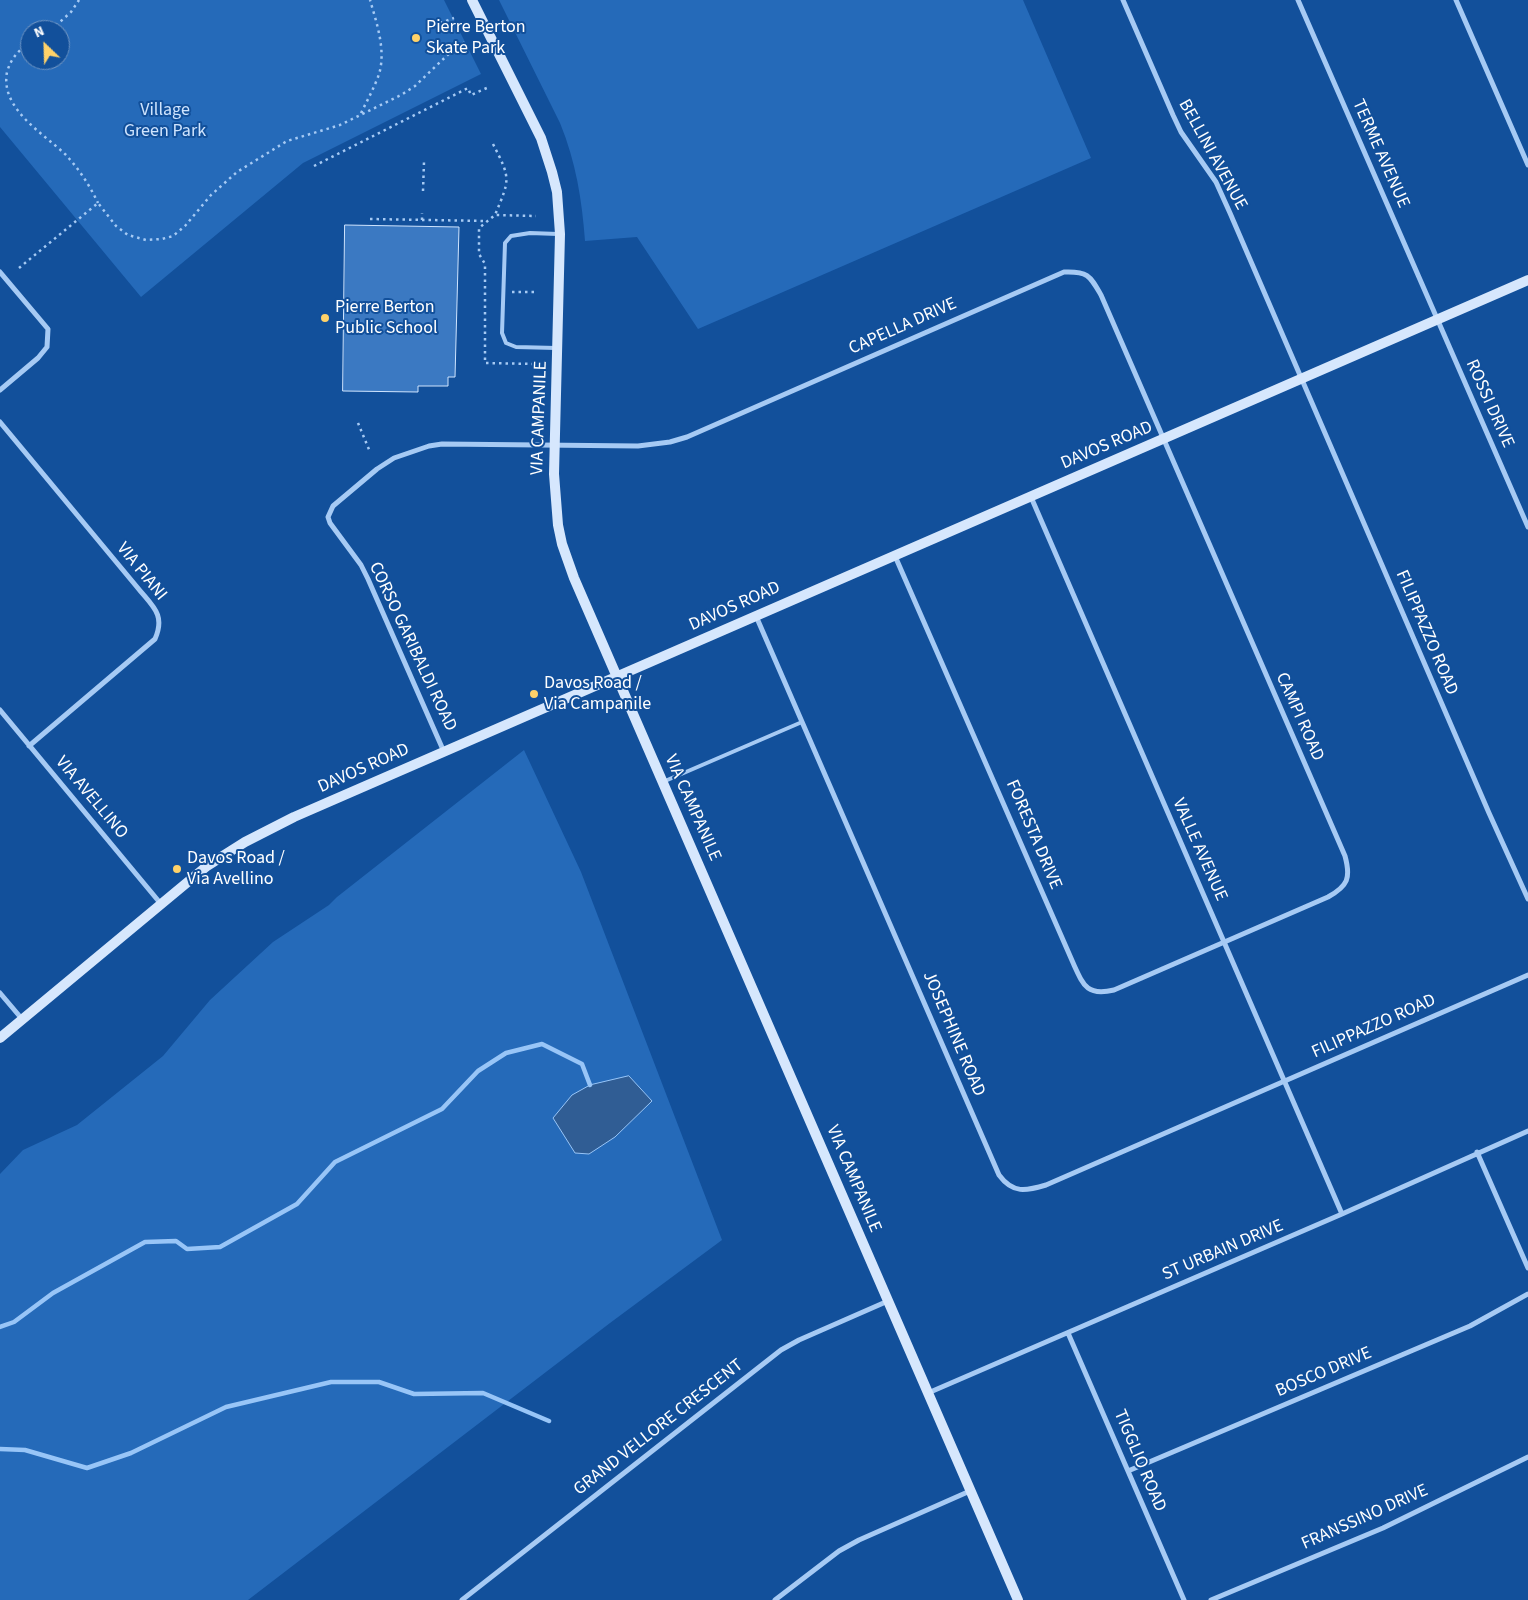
<!DOCTYPE html>
<html>
<head>
<meta charset="utf-8">
<style>
	body { margin:0 }
	#map { position:relative; width:1528px; height:1600px; overflow:hidden; background:#12509b; font-family:"Source Sans 3",sans-serif }
	canvas { display:block }
	.north { position:absolute; left:20px; top:20px; width:50px; height:50px; box-sizing:border-box; background:#12509b; border:1px solid #7196c3; border-radius:50%; rotate:336deg; font-size:14px; font-weight:700; line-height:20px; text-align:center; color:#fff }
	.north::after { content:''; display:block; margin:auto; width:18px; height:22px; background:#ffd269; clip-path:polygon(50% 0,100% 100%,50% 72%,0 100%) }
</style>
</head>
<body>
<div id="map">
<canvas width="1528" height="1600"></canvas>
<div class="north">N</div>
</div>
<script>
const ctx = document.querySelector('canvas').getContext('2d');
ctx.lineJoin = 'round';
function fill(path, color) {
  ctx.fillStyle = color;
  ctx.fill(path, 'evenodd');
}
function trace(path, color, width, dash) {
  ctx.strokeStyle = color;
  ctx.lineWidth = width;
  ctx.lineCap = dash ? 'butt' : 'round';
  ctx.setLineDash(dash || []);
  ctx.stroke(path);
}
function write(font, color, halo, rows, align = 'center') {
  ctx.font = font + ' "Source Sans 3",sans-serif';
  ctx.lineWidth = 4;
  ctx.setLineDash([]);
  ctx.textBaseline = 'middle';
  ctx.strokeStyle = halo;
  ctx.fillStyle = color;
  for (const [text, x, y, turn = 0] of rows) {
    ctx.save();
    ctx.translate(x, y);
    ctx.rotate((+turn || 0) * Math.PI / 180);
    ctx.textAlign = isNaN(turn) ? turn : align;
    if (halo) ctx.strokeText(text, 0, 0);
    ctx.fillText(text, 0, 0);
    ctx.restore();
  }
}
fill(new Path2D(`
	M0,0H444L481,74L303,163L141,297L0,127ZM30,30H60V60H30Z
	M499,0H1023L1091,158L698,329L637,237L585,241C582,200 576,162 560,123Z
	M524,750L581,872L722,1240L610,1323L248,1600H0V1174L23,1150L77,1125L163,1056L210,1000L273,942L329,905L337,897Z`), '#256ab9');
const water = new Path2D(`
	M629,1076L652,1101L615,1137L589,1154L575,1153L553,1118L572,1095L590,1085Z`);
fill(water, '#305d94');
trace(water, '#98c5f7', 1);
trace(new Path2D(`
	M0,1327L14,1322L53,1293L145,1242L176,1241L187,1249L220,1247L297,1204L335,1162L442,1109L478,1071L506,1053L542,1044L582,1064L590,1085
	M0,1449L25,1450L87,1468L131,1453L226,1407L331,1382H379L414,1394L483,1393L549,1421`), '#98c5f7', 4.5);
const building = new Path2D(`
	M345,225L459,227L455,377H448V386H418V392L343,391Z`);
fill(building, '#3b79c2');
trace(building, '#cfe4fe', 1);
trace(new Path2D(`
	M440,23L454,18
	M51,30L71,12L79,0
	M30,42C19,50 11,58 7,72C0,109 43,133 66,155C79,169 90,186 98,203
	M361,113C367,101 373,90 378,77C387,53 377,24 370,0
	M493,144C511,179 510,179 495,215
	M314,166L468,88L471,95L489,87
	M423,191L424,162
	M370,219L486,221
	M422,220V213
	M19,268L98,203L116,226L128,235L146,240L162,239L173,236L185,226L211,195L237,172L287,141L340,125L401,95L415,86L457,46L466,42
	M512,292H535
	M534,364L485,363V264L479,254V228L495,215L536,216
	M358,423L370,452`), '#a6caf4', 2.5, [2.5, 4]);
trace(new Path2D(`
	M556,348L516,347L506,343L502,333L505,243L511,236L530,233L558,234
	M665,781L802,722`), '#a6caf4', 4);
trace(new Path2D(`
	M1123,0L1173,115L1181,132L1216,182L1230,213L1489,813L1528,899
	M1298,0L1528,527
	M1456,0L1528,165
	M0,272L48,329L47,347L38,358L0,390
	M0,422L137,587C152,606 166,614 155,639L29,746
	M1031,497L1342,1214
	M756,616L999,1175C1013,1194 1026,1191 1046,1185L1528,975
	M0,710L161,904
	M444,752L368,579L361,565L330,523L328,517L333,506L377,469L394,458L429,446L442,444L638,446L670,442L687,437L1064,272C1088,271 1090,276 1101,295L1345,856C1351,878 1348,886 1328,897L1114,990C1088,996 1084,987 1074,965L895,556
	M0,993L22,1019
	M1477,1152L1528,1268
	M1068,1333L1184,1600
	M928,1393L1342,1214L1528,1131
	M1128,1471L1470,1326L1528,1294
	M462,1600L781,1350L799,1340L888,1301
	M775,1600L839,1551L859,1540L970,1491
	M1211,1600L1383,1528L1528,1457`), '#a6caf4', 5);
trace(new Path2D(`
	M472,0L541,138L552,172L557,192L560,234L554,474L558,525L562,544L574,578L1018,1600
	M0,1038L207,866L245,842L294,817L1528,280`), '#d6e7fd', 10);
for (const [x, y, r, color] of [
	[416,38,5,"#ffd269"],
	[325,318,5,"#ffd269"],
	[534,694,5,"#ffd269"],
	[177,869,5,"#ffd269"]
]) {
  const dot = new Path2D();
  dot.arc(x, y, r, 0, 2 * Math.PI);
  ctx.fillStyle = color;
  ctx.fill(dot);
  trace(dot, '#12509b', 2);
}
write('18px', '#fff', '#12509b', [
	["Pierre Berton",426,28],
	["Skate Park",426,49],
	["Pierre Berton",335,308],
	["Public School",335,329],
	["Davos Road /",544,684],
	["Via Campanile",544,705],
	["Davos Road /",187,859],
	["Via Avellino",187,880]
], 'left');
write('18px', '#cfe4fe', '#12509b', [
	["Village",165,111],
	["Green Park",165,132]
]);
write('18px', '#fff', '#12509b', [
	["TERME AVENUE",1380,154,66],
	["BELLINI AVENUE",1212,155,61],
	["CAPELLA DRIVE",903,327,-24],
	["ROSSI DRIVE",1489,404,66],
	["VIA CAMPANILE",540,418,-88],
	["DAVOS ROAD",1107,446,-23],
	["VIA PIANI",141,572,51],
	["DAVOS ROAD",735,607,-24],
	["FILIPPAZZO ROAD",1426,633,67],
	["CORSO GARIBALDI ROAD",412,647,65],
	["CAMPI ROAD",1299,717,66],
	["DAVOS ROAD",364,769,-24],
	["VIA AVELLINO",91,798,50],
	["VIA CAMPANILE",692,808,66],
	["FORESTA DRIVE",1033,835,67],
	["VALLE AVENUE",1199,850,66],
	["FILIPPAZZO ROAD",1374,1027,-24],
	["JOSEPHINE ROAD",953,1034,67],
	["VIA CAMPANILE",853,1179,67],
	["ST URBAIN DRIVE",1223,1251,-23],
	["BOSCO DRIVE",1324,1373,-23],
	["GRAND VELLORE CRESCENT",659,1428,-38],
	["TIGGLIO ROAD",1139,1461,67],
	["FRANSSINO DRIVE",1365,1518,-24]
]);
</script>
</body>
</html>
